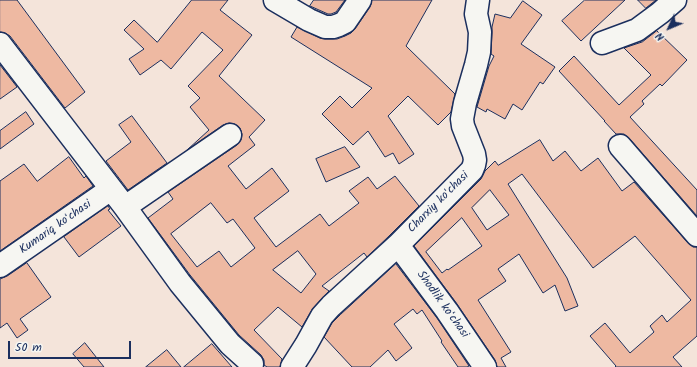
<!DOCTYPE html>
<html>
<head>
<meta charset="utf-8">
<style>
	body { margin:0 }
	#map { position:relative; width:697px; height:367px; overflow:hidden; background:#f4e4da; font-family:Kalam,sans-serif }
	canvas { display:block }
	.north { position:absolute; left:649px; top:8px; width:40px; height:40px; -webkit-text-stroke:3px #f6f6f2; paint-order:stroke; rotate:226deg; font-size:11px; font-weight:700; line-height:16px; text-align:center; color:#1b2f5e }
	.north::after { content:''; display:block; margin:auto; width:14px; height:18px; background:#1b2f5e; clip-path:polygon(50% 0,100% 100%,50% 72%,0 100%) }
	.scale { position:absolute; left:8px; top:341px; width:123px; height:18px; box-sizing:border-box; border:2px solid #1b2f5e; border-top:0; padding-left:5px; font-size:12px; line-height:14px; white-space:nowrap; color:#1b2f5e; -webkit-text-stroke:3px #f6f6f2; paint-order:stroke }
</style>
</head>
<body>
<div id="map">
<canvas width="697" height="367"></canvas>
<div class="north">N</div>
<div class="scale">50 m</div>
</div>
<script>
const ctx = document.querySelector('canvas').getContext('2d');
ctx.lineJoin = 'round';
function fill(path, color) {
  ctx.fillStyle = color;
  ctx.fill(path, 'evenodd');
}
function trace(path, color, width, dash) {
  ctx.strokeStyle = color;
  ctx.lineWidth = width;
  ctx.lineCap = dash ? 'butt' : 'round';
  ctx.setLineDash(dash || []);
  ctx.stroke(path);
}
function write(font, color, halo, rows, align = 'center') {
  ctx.font = font + ' Kalam,sans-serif';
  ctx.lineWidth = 4;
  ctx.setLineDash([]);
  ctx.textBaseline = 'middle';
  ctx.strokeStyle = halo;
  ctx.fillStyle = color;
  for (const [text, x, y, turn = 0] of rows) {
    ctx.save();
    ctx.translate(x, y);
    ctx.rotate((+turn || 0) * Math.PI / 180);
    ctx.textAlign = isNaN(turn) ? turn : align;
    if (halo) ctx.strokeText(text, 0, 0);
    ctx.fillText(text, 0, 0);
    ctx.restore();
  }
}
const building = new Path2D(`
	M0,0H17L85,92L65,108L10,36L5,33L0,32Z
	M192,0H228L220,10L252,35L219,76L265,120L249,137L255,145L228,166L246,189L272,168L289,191L254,218L276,247L320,214L329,226L359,203L349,191L368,177L377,189L395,176L419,206L389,236L367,257L364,253L322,286L329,291L313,308L302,327L278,307L254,330L282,359L280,367H267L264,365V360L261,355L239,335L190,275L148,218L173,199L168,192L237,145L241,140L242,134L240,128L235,124L229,123L223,125L187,150L209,130L190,107L200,98L188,86L223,50L202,32L171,69L161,60L140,75L129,59L144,49L124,30L134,20L157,42ZM211,203L227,223L233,219L255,248L231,267L219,251L197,267L171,234ZM298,251L316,274L301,293L273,270Z
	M314,0H345L336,12L331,14H328L310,6Z
	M372,0H432L406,46L455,94L451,112L438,125L408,96L388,116L414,154L399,164L393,153L385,157L368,131L353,145L322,114L340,96L352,108L372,88L291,37L297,27L320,38L325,39H337L345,36L351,33L355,29L370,7Z
	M585,0H625L581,41L562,21Z
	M638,0H656L646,8Z
	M523,1L542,15L521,44L555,67L543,84L540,82L522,110L513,104L505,119L487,109L486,112L477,107L489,66L494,56L491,54L492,33V27L495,14L510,18Z
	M657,31L687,60L662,86L660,84L642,101L644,104L630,117L697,190V216L629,138L624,134H616L604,121H605L559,71L574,56L619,105L651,75L624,48L642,42Z
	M0,65L17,87L0,99Z
	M26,112L34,124L0,149V131Z
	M132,116L167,163L128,190L106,161L131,142L119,125Z
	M540,140L553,161L565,151L581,171L598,158L622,191L634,182L688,243L693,247H697V336L673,357L682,367H615L616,366L590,336L605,323L630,353L654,332L650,326L662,315L667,322L691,300L635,236L593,268L522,174L508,184L567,278L578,306L565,311L555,285L543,293L519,254L498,269L506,281L478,300L511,352L501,358L506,367H497L495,360L457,304L414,246L481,179L485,171L495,161L498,165ZM490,190L509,215L487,230L472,208ZM462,218L482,246L448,270L447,269L442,273L426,252Z
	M345,147L360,167L326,182L316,159Z
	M69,157L84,178L86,176L93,186L0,251V181L24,164L37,181Z
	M108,206L110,209L108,210L121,226L79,257L64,237Z
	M27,263L51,297L20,319L28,330L17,338L7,323L0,328V279L7,276Z
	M396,264L437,318L469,366L467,367H458L441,342L442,341L422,310L417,314L413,309L394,324L412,348L396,361L388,350L370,367H352L324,337L332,323L340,315Z
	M85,343L104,367H84L73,354Z
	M212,344L232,367H184Z
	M167,350L181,367H146Z`);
fill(building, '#eeb9a2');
trace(building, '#1b2f5e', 1);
const minor = new Path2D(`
	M275,0L309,20L325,27H333L339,25L345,22L360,0
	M602,43L637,30L660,13L675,0
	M0,44L125,207L180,283L230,344L252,364
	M620,146L697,235
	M125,207L230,135
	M398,245L447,311L485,367
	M0,266L111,189
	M292,367L306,345L322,316L331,306L398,245L472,170L474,165L475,160L474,154L463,126L462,119L465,103L476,65L479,52L480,32L476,14L478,0`);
trace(minor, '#1b2f5e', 25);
trace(minor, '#f6f6f2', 22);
write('12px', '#1b2f5e', '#f6f6f2', [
	["Charxiy koʻchasi",439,203,-45],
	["Kumariq koʻchasi",56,228,-35],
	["Shodlik koʻchasi",442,305,54]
]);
</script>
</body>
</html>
